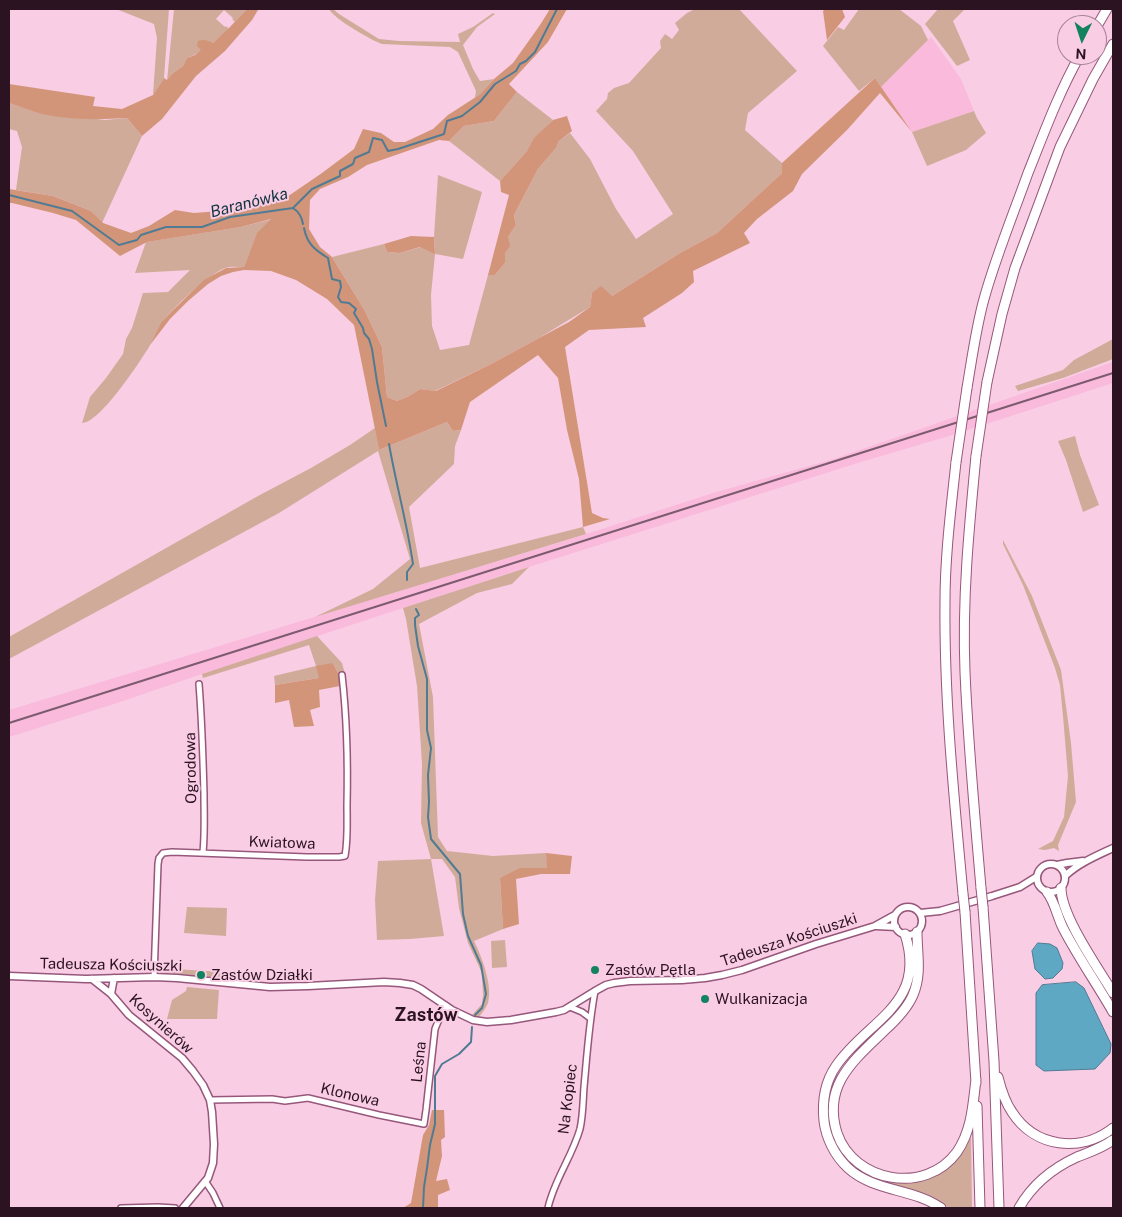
<!DOCTYPE html>
<html>
<head>
<meta charset="utf-8">
<style>
	body { margin:0 }
	#map { position:relative; width:1122px; height:1217px; overflow:hidden; background:#f9cde4; font-family:"Public Sans",sans-serif }
	canvas { display:block }
	.frame { position:absolute; inset:0; border:10px solid #2c1322; pointer-events:none }
	.north { position:absolute; left:1057px; top:15px; width:50px; height:50px; box-sizing:border-box; background:#f9cde4; border:1px solid #a78396; border-radius:50%; rotate:184deg; font-size:14px; font-weight:700; line-height:20px; text-align:center; color:#2c1322 }
	.north::after { content:''; display:block; margin:auto; width:18px; height:22px; background:#12825f; clip-path:polygon(50% 0,100% 100%,50% 72%,0 100%) }
</style>
</head>
<body>
<div id="map">
<canvas width="1122" height="1217"></canvas>
<div class="frame"></div>
<div class="north">N</div>
</div>
<script>
const ctx = document.querySelector('canvas').getContext('2d');
ctx.lineJoin = 'round';
function fill(path, color) {
  ctx.fillStyle = color;
  ctx.fill(path, 'evenodd');
}
function trace(path, color, width, dash) {
  ctx.strokeStyle = color;
  ctx.lineWidth = width;
  ctx.lineCap = dash ? 'butt' : 'round';
  ctx.setLineDash(dash || []);
  ctx.stroke(path);
}
function write(font, color, halo, rows, align = 'center') {
  ctx.font = font + ' "Public Sans",sans-serif';
  ctx.lineWidth = 4;
  ctx.setLineDash([]);
  ctx.textBaseline = 'middle';
  ctx.strokeStyle = halo;
  ctx.fillStyle = color;
  for (const [text, x, y, turn = 0] of rows) {
    ctx.save();
    ctx.translate(x, y);
    ctx.rotate((+turn || 0) * Math.PI / 180);
    ctx.textAlign = isNaN(turn) ? turn : align;
    if (halo) ctx.strokeText(text, 0, 0);
    ctx.fillText(text, 0, 0);
    ctx.restore();
  }
}
fill(new Path2D(`
	M931,37L961,79L974,111L912,132L881,87Z
	M1113,362V383L949,436L864,461L494,578L202,674L117,703L9,737V710L574,538L713,493L834,459Z`), '#f9badc');
fill(new Path2D(`
	M116,9H169L164,78L153,95L157,38L154,24Z
	M174,9H247L235,22L232,19L233,18L224,10L216,19L225,27L226,26L229,29C217,40 203,52 187,58L183,66L173,73L167,81Z
	M329,9H333L339,14L379,39L399,41L460,42L458,34L473,27L493,13L495,14L477,27L463,45L473,69L480,81L494,79L479,95L475,98L476,91L458,52L450,47L382,44C371,40 334,19 329,9Z
	M695,9H739L797,71L748,113L745,130L782,163V173L717,233L680,253L612,296L592,293L590,307L539,338L493,363L435,391L420,389L409,396L397,401L387,397L382,347L365,311L332,257L384,244L387,252L400,253L421,247L435,253L434,237L438,175L482,192L463,259L435,254L431,295L432,326L440,350L469,345L488,275H495L505,263V253L508,237L516,225L514,215L538,169L556,148L559,141L570,133L590,159L616,209L636,239L673,214L633,151L596,111L607,99L608,93L614,88L629,83L661,48L660,41L665,34L672,39L679,30L675,23L687,13Z
	M859,9H899L921,26L928,40L881,87L875,78L859,91L823,46L838,27L844,30Z
	M938,9H965L953,21L970,60L957,66L925,24Z
	M517,92L553,120L535,138L527,151L500,181L449,141L464,126L494,121Z
	M9,103L39,113L105,120L127,118L142,136L102,223L91,211L53,196L16,190L22,147L17,131L9,129Z
	M974,111L977,118L986,133L966,150L927,166L912,132Z
	M273,219L257,234L244,267C238,267 230,266 225,268C208,275 172,308 162,323C157,330 154,339 149,347C139,363 100,423 82,423L90,397L106,378L123,354L126,339L132,328L143,293L168,292L190,270L135,273L146,242L241,227Z
	M1113,339V359L1063,378L1018,391L1015,386L1063,370L1074,360Z
	M447,422L453,431L461,430L455,446L454,464L409,507L420,568L583,527L586,534L315,617L373,589L410,559L378,451L279,513L9,659V637L258,496L311,468L350,445L375,428L379,450Z
	M1075,436L1080,455L1099,505L1083,512L1066,460L1058,441Z
	M1003,540L1032,596L1061,670L1071,743L1076,802L1058,845L1059,851L1054,848L1045,850L1038,849L1053,841L1064,817L1068,776L1063,716L1060,685L1055,668L1023,585L1003,544Z
	M529,567L512,584L477,593L419,624L433,697L438,837L447,851L493,856L546,853L548,868L537,869L500,878L503,929L474,941C482,957 493,986 488,1003C486,1008 482,1013 479,1017L472,1015L482,1004L483,995L482,973L468,943L459,908L455,877L442,859H431L444,936L410,939L377,940L375,900L378,861L431,859L421,823L422,764L417,686L406,619L403,608Z
	M317,636L342,663L345,674L339,675L333,663L319,678L275,685L274,676L316,666L309,645L203,678L202,674Z
	M187,907L227,908L226,936L184,933Z
	M505,940L507,967L492,968L491,941Z
	M158,968L224,972L246,977V980L159,972Z
	M187,987L219,990L217,1019H167L172,1000L186,991Z
	M971,1137L972,1208H949L936,1199L926,1194L881,1182L865,1174H867C875,1177 881,1181 889,1182C926,1189 955,1168 971,1137Z`), '#d1ab99');
fill(new Path2D(`
	M247,9H265L258,10L252,20L225,51L196,76L162,119L142,136L127,118C98,120 67,120 38,113C28,110 19,106 9,103V84L95,97L93,106L122,109L153,95L164,78L167,80L173,73L183,66L187,58L195,55L201,50L197,46L198,41C204,39 207,40 213,43L229,28Z
	M550,9H567L548,42L509,84L517,92L494,121L464,126L449,141L439,140L367,165L348,177L320,189L310,200L309,229L320,247L332,257L365,311L382,347L387,397L397,401L409,396L420,389L436,391L493,363L539,338L569,322L590,307L592,293L601,286L612,296L680,253L717,233L782,173V163L875,78L912,132L880,93L847,130L802,174L793,191L757,219L744,233L750,243L693,271L694,282L682,293L643,318L646,327L589,330L565,347L592,513L603,518L610,519L583,527L579,479L567,430L558,378L538,355L470,402L461,430L453,431L447,422L379,450L373,419L354,325L327,299L296,280L271,271L244,270L233,272L221,276L208,284L188,301L170,319L150,345L161,323L172,311L204,280L226,268L244,267L257,233L271,219L241,227L147,242L120,256L76,220L53,213L12,203H9V189L53,196L91,211L103,223L131,233L149,226L175,210L194,213L220,211L284,199L322,173L354,149L363,129L381,133L394,142H405L433,129L448,115L479,95L494,79L513,63L540,25Z
	M825,9H842L845,17L827,40L823,11Z
	M567,116L572,131L559,141L556,148L538,169L514,215L516,225L508,237L510,246L505,253V263L495,275H488L509,195L501,192L500,181L527,151L534,138L553,120Z
	M411,236L434,237L435,254L420,247L400,253L387,252L384,244Z
	M333,663L339,675L340,686L319,690L320,707L310,710L314,726L294,727L289,700L275,703V685L319,678L316,666Z
	M546,853L572,856L570,874H541L516,879L519,924L503,929L500,878L520,868H547Z
	M432,1110H444L445,1137L441,1140L442,1156L436,1181L447,1179L450,1190L438,1195V1207L437,1208H403L411,1203L423,1135L429,1125Z`), '#d39579');
const water = new Path2D(`
	M1038,943L1050,944L1057,948L1063,963L1062,969L1053,978L1045,979L1035,969L1032,951Z
	M1076,982L1084,988L1111,1044L1110,1053L1095,1069L1044,1071L1036,1065V993L1042,985Z`);
fill(water, '#5fa8c4');
trace(water, '#507b93', 1);
trace(new Path2D(`
	M9,195L72,211L119,245L137,240L141,235L166,227H202L230,217L293,208L312,189L340,176V171L353,164L355,158L369,152L373,138L382,140L388,151L398,149L444,134L447,121L462,116L480,102L495,84L516,71L520,64L526,61L535,52L557,9
	M293,208C299,212 302,217 303,224
	M304,228C307,244 315,250 328,258L332,279L340,281L341,287L338,297L341,302L349,303L356,309L354,313L363,328L364,333L369,339L372,349L377,382L386,426
	M389,444C396,484 407,523 413,564L407,572V580
	M416,609L419,615L415,618V625L418,646L427,679V730L431,748L428,775L429,802L428,817L431,839L460,874L463,914L468,936L481,965L486,994L482,1008L475,1015
	M423,1208L424,1187L427,1168L430,1145L435,1124V1076L442,1064L459,1054L471,1042L472,1027`), '#507b93', 2);
const minor = new Path2D(`
	M199,684C202,721 203,757 204,794C204,813 205,833 203,852
	M154,977L158,864L159,858L163,853L172,852L307,857H339L345,856C348,840 347,823 347,806C348,762 347,719 342,675
	M570,1007L582,1012L590,1018
	M210,1100L272,1099L285,1101L308,1098L379,1115L424,1124L426,1110L435,1029L445,1005
	M205,1181L213,1193L220,1208
	M121,1208L158,1207L175,1208
	M548,1208C554,1180 572,1157 580,1129C583,1116 583,1101 584,1087C587,1055 589,1023 595,991`);
const tertiary = new Path2D(`
	M1037 878a14 14 0 1 1 28 0a14 14 0 1 1-28 0Z
	M1057,865L1067,863L1083,861
	M1065,876C1079,863 1096,856 1113,848
	M894 921a14 14 0 1 1 28 0a14 14 0 1 1-28 0Z
	M920,913L940,911L992,896L1020,887L1036,877
	M876,926L896,927
	M9,976L86,979L154,977L177,978L270,987L308,986L384,982L400,983L413,985L421,989L452,1010L473,1020L487,1022L511,1020L556,1012L564,1010L595,991L606,985L614,983L630,981L682,980L705,978L722,975L742,970L816,944L875,926L895,915
	M92,979L111,994L129,1015L182,1058L193,1071L203,1085L210,1100L212,1112L214,1144L213,1163L208,1178L183,1208
	M111,994L114,978`);
const motorway = new Path2D(`
	M1097,26L1107,9
	M987,382L1002,314L1015,268L1060,147L1093,79L1113,44
	M967,388C972,358 976,328 984,299C996,256 1013,215 1028,173C1044,133 1059,92 1080,55
	M976,456C969,528 962,600 965,672C968,744 975,817 981,888
	M956,462C951,509 945,555 945,602C944,699 954,797 963,894
	M1061,888C1061,916 1098,968 1113,993
	M1047,892C1055,902 1057,916 1063,928C1078,957 1097,984 1113,1012
	M983,907L994,1061L999,1208
	M965,912L976,1083
	M917,932C917,954 922,974 913,995C907,1009 896,1020 885,1030C854,1060 822,1085 837,1133C854,1183 926,1195 957,1152C972,1130 973,1104 976,1079
	M905,934C928,1005 867,1020 836,1066C825,1082 822,1102 824,1121C826,1138 835,1156 848,1168C874,1192 913,1188 941,1208
	M998,1077C1001,1089 1005,1102 1012,1112C1035,1148 1081,1153 1113,1128
	M977,1106L980,1208
	M1019,1208C1032,1185 1053,1168 1077,1157C1090,1152 1102,1148 1113,1140`);
trace(minor, '#96577b', 8);
trace(tertiary, '#96577b', 9);
trace(motorway, '#96577b', 11);
trace(minor, '#fff', 5);
trace(tertiary, '#fff', 6);
trace(motorway, '#fff', 9);
trace(new Path2D(`
	M9,723L1113,373`), '#7c5b6e', 2);
const motorwayBridge = new Path2D(`
	M976,456L987,382
	M956,462L967,388
	M981,888L983,907
	M963,894L965,912`);
trace(motorwayBridge, '#96577b', 11, []);
trace(motorwayBridge, '#fff', 9);
for (const [x, y, r, color] of [
	[595,970,5,"#12825f"],
	[201,975,5,"#12825f"],
	[705,999,5,"#12825f"]
]) {
  const dot = new Path2D();
  dot.arc(x, y, r, 0, 2 * Math.PI);
  ctx.fillStyle = color;
  ctx.fill(dot);
  trace(dot, '#f9cde4', 2);
}
write('15px', '#2c1322', '#f9cde4', [
	["Ogrodowa",191,768,-91],
	["Kwiatowa",282,843,2],
	["Tadeusza Kościuszki",789,940,-18],
	["Tadeusza Kościuszki",111,965,1],
	["Kosynierów",161,1024,42],
	["Leśna",419,1062,-84],
	["Klonowa",350,1095,13],
	["Na Kopiec",568,1099,-83]
]);
write('15px', '#2c1322', '#f9cde4', [
	["Zastów Pętla",605,970],
	["Zastów Działki",211,975],
	["Wulkanizacja",715,999]
], 'left');
write('italic 16px', '#113340', '#f9cde4', [
	["Baranówka",249,203,-14]
]);
write('bold 18px', '#2c1322', '#f9cde4', [
	["Zastów",426,1015]
]);
</script>
</body>
</html>
